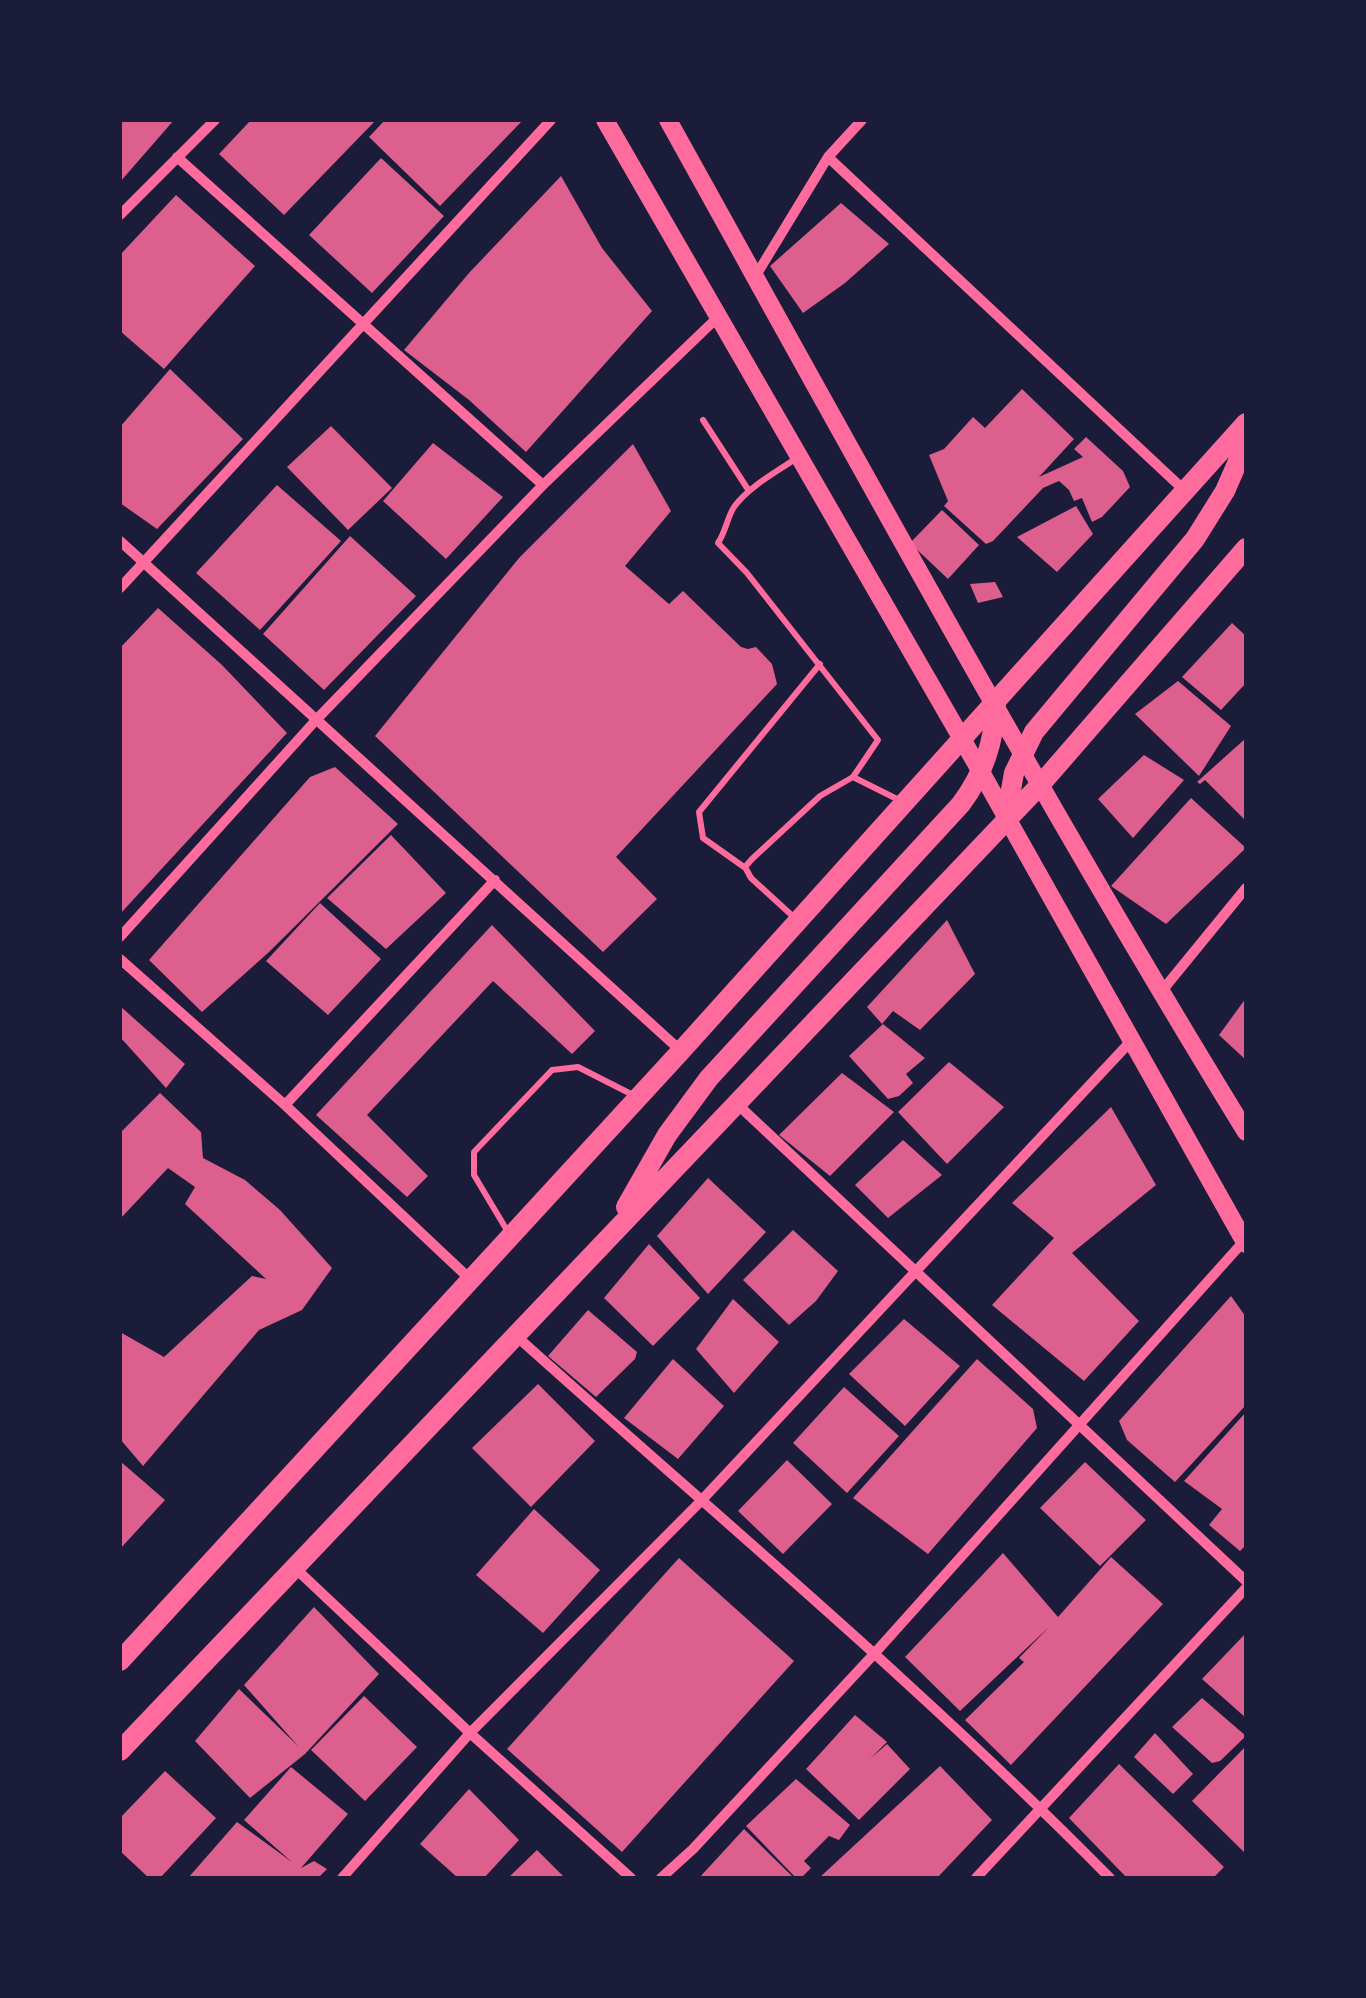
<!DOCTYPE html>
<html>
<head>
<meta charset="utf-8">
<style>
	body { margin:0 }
	#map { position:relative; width:1366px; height:1998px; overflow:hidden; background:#1b1b3a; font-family:"Golos Text",sans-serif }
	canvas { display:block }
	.frame { position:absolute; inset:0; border:122px solid #1b1b3a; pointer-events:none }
</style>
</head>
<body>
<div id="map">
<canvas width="1366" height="1998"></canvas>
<div class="frame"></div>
</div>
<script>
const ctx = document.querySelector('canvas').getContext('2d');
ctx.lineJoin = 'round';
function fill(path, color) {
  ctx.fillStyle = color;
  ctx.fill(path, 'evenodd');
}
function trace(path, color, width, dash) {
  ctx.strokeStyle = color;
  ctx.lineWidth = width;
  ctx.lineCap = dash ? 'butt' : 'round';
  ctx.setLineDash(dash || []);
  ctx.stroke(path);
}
fill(new Path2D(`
	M120,120H174L120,182Z
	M251,120H376L284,215L219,154Z
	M385,120H523L440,206L369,137Z
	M381,158L444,216L372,293L309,235Z
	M561,176L602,248L652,311L526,452L469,400L404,350L469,273Z
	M176,195L255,266L164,369L120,331V255Z
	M841,203L889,244L845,283L803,313L770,266Z
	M170,369L243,439L157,529L120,503V427Z
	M1022,389L1074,439L1039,477L1083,457L1074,449L1086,437L1123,471L1130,487L1102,517L1092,522L1082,498L1074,501L1069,490L1059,481L1043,488L993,541L986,544L944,506L948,501L929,455L944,449L973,417L985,428Z
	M331,426L392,488L348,530L287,467Z
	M433,443L503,497L446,559L383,501Z
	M633,444L671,511L625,566L669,604L683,591L741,647L748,649L756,647L772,664L777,684L616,857L657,899L603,952L375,736L519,558Z
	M277,485L341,541L260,630L196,573Z
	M1076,506L1093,534L1057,572L1017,537Z
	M942,510L979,545L948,579L910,543Z
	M350,536L416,596L324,690L263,634Z
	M995,582L1003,597L978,603L970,584Z
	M158,608L222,665L287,733L120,914V648Z
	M1232,623L1246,636V683L1221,710L1182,677Z
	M1178,681L1231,726L1199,776L1135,714Z
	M1246,738V821L1205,780L1200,784L1197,782Z
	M1144,755L1184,780L1133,838L1098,799Z
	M335,767L398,824L269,952L202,1012L149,960L310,777Z
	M1191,798L1246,848L1166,924L1111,886Z
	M391,835L446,893L386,949L327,898Z
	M320,903L381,959L328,1015L266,961Z
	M947,920L975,974L920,1030L893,1011L882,1024L867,1007Z
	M492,925L595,1031L572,1054L493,981L367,1115L428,1176L407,1197L316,1115Z
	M1246,998V1060L1219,1035Z
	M120,1006L185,1064L166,1088L120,1037Z
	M883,1024L925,1058L906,1074L913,1083L899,1096L888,1099L849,1056Z
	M949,1062L1004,1107L947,1164L898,1112Z
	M842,1073L894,1112L830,1176L779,1135Z
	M160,1093L201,1132L203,1158L245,1180L280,1210L332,1268L302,1310L259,1330L143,1466L120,1439V1332L164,1357L252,1276L266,1279L185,1204L195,1187L168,1168L120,1219V1133Z
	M1111,1107L1156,1185L1072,1253L1139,1321L1084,1381L992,1305L1054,1238L1012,1203Z
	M903,1140L942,1175L888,1218L855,1185Z
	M708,1178L766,1232L708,1294L657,1236Z
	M793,1230L838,1271L816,1301L789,1325L743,1280Z
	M649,1244L700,1298L653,1346L604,1298Z
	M1231,1296L1246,1317V1405L1175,1482L1127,1440L1119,1421Z
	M733,1299L779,1342L734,1393L696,1349Z
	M588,1310L637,1352L635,1359L596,1397L548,1356Z
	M904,1319L960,1366L905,1426L849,1374Z
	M673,1359L724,1406L678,1459L624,1418Z
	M977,1359L1033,1409L1037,1428L928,1554L853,1498Z
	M538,1384L595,1441L531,1507L472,1448Z
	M844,1387L899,1436L847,1493L793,1443Z
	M1246,1412V1545L1240,1551L1209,1525L1222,1509L1184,1481Z
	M787,1460L832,1504L783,1554L738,1511Z
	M120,1461L165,1500L120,1549Z
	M1085,1462L1146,1520L1100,1566L1040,1508Z
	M534,1509L600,1570L543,1633L476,1575Z
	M1003,1553L1058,1617L1111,1557L1163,1604L1011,1765L965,1720L1024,1662L1019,1658L1049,1627L960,1711L905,1657Z
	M679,1558L794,1661L622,1852L507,1749Z
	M314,1607L379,1674L305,1754L250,1798L195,1741L239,1689L298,1746L244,1685Z
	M1246,1633V1718L1202,1679Z
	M364,1696L417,1747L365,1801L311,1750Z
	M1202,1698L1246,1736L1220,1761L1212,1763L1172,1727Z
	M855,1715L887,1742L870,1759L887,1744L910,1769L859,1820L806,1769Z
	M1155,1733L1193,1774L1173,1794L1134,1757Z
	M1246,1746V1854L1192,1801Z
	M1119,1764L1224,1867L1213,1878H1127L1069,1818Z
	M940,1766L992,1820L937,1878H819Z
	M291,1767L348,1814L301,1868L314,1861L327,1869L318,1878H188L237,1822L292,1862L244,1820Z
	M165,1771L216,1818L160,1878H149L120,1851V1818Z
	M796,1779L850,1825L839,1840L829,1836L804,1861L811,1868L801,1878H796L746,1826Z
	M469,1789L519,1840L484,1878H458L420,1844Z
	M744,1829L794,1878H699Z
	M537,1850L565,1878H508Z`), '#dd5f8e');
trace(new Path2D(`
	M703,420L749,491
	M798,457C777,472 749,486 734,507C727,518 726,531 718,543L747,573L878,740L853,777
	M744,867L703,838L699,812L820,664
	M797,920L751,878L745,867L752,859L820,796L853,777L903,802
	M508,1232L474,1175V1152L552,1070L578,1067L633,1095`), '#ff6b9d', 6);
trace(new Path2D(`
	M177,157L543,485
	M828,157L1184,490
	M120,215L215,120
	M755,277L828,157L862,120
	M120,541L681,1051
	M120,588L551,120
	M120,937L316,720L543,485L718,317
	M120,959L285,1105L472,1281
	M1161,992L1246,888
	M736,1103L1246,1581
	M285,1105L495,880
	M514,1334C714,1514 922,1687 1110,1878
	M295,1568L470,1733L631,1878
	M342,1878L470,1733L700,1502L1131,1041
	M661,1878L693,1849L874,1654L1244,1241
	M976,1878L1246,1588`), '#ff6b9d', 10);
trace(new Path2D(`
	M605,120L981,772L1246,1244
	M668,120C857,460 1043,802 1246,1132`), '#ff6b9d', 18);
trace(new Path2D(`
	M1006,818L1014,773L1034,732L1195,539L1225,491L1246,443
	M626,1207L667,1135L709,1078L961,804C984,773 994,742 996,703
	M120,1661L681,1051L1246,423
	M120,1751L1041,784L1246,548`), '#ff6b9d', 20);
</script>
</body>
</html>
